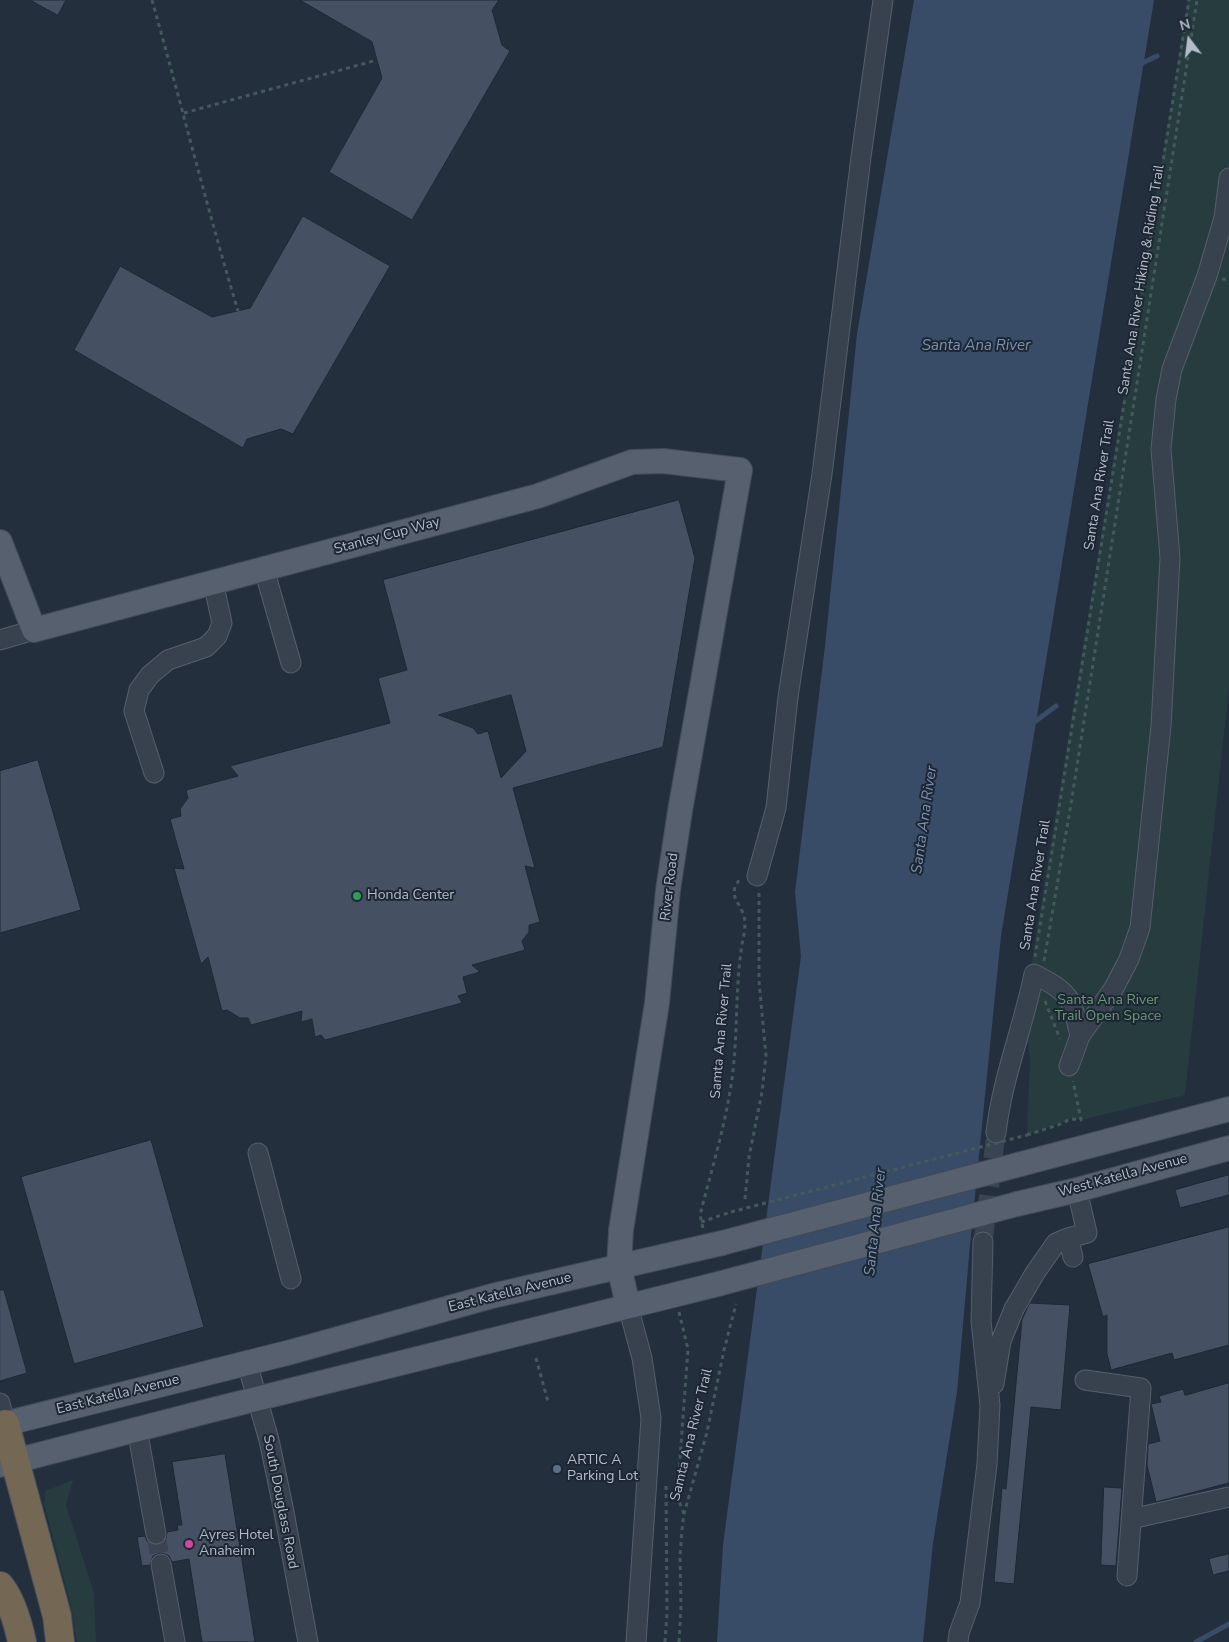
<!DOCTYPE html>
<html>
<head>
<meta charset="utf-8">
<style>
	body { margin:0 }
	#map { position:relative; width:1229px; height:1642px; overflow:hidden; background:#242f3e; font-family:"Nunito Sans",sans-serif }
	canvas { display:block }
	.north { position:absolute; left:1164px; top:15px; width:50px; height:50px; -webkit-text-stroke:4px #1d2633; paint-order:stroke; rotate:345deg; font-size:14px; font-weight:700; line-height:20px; text-align:center; color:#b4bcc9 }
	.north::after { content:''; display:block; margin:auto; width:18px; height:22px; background:#b4bcc9; clip-path:polygon(50% 0,100% 100%,50% 72%,0 100%) }
</style>
</head>
<body>
<div id="map">
<canvas width="1229" height="1642"></canvas>
<div class="north">N</div>
</div>
<script>
const ctx = document.querySelector('canvas').getContext('2d');
ctx.lineJoin = 'round';
function fill(path, color) {
  ctx.fillStyle = color;
  ctx.fill(path, 'evenodd');
}
function trace(path, color, width, dash) {
  ctx.strokeStyle = color;
  ctx.lineWidth = width;
  ctx.lineCap = dash ? 'butt' : 'round';
  ctx.setLineDash(dash || []);
  ctx.stroke(path);
}
function write(font, color, halo, rows, align = 'center') {
  ctx.font = font + ' "Nunito Sans",sans-serif';
  ctx.lineWidth = 4;
  ctx.setLineDash([]);
  ctx.textBaseline = 'middle';
  ctx.strokeStyle = halo;
  ctx.fillStyle = color;
  for (const [text, x, y, turn = 0] of rows) {
    ctx.save();
    ctx.translate(x, y);
    ctx.rotate((+turn || 0) * Math.PI / 180);
    ctx.textAlign = isNaN(turn) ? turn : align;
    if (halo) ctx.strokeText(text, 0, 0);
    ctx.fillText(text, 0, 0);
    ctx.restore();
  }
}
fill(new Path2D(`
	M1188,0H1229V687L1185,1095L1081,1120L1071,1119L1027,1135L1030,1059L1022,1005L1030,973Z
	M73,1480L66,1505L94,1593L96,1642H77L71,1606L44,1503L45,1491Z`), '#263c3f');
fill(new Path2D(`
	M914,0H1154L1001,936L970,1245L957,1392L933,1543L923,1642H717L723,1545L801,956L795,892L825,646L857,334Z`), '#394c67');
trace(new Path2D(`
	M1138,65L1157,56
	M1033,723L1056,706
	M1196,1642L1229,1624`), '#394c67', 5);
const building = new Path2D(`
	M30,0H66L58,15Z
	M300,0H499L492,10L502,45L510,51L412,220L329,172L382,78L372,42Z
	M303,216L390,266L293,434L281,429L247,439L243,448L74,350L120,266L212,317L250,308Z
	M679,500L695,558L663,747L513,788L535,868L525,866L540,922L529,925V932L522,941L525,950L472,965L480,972L463,977L467,993L458,996L462,1003L325,1040L321,1035L315,1037L312,1019L301,1022L302,1011L251,1025L248,1018H240L227,1010L222,1011L208,957L201,964L174,868L184,869L170,819L181,816L180,809L188,798L186,790L238,776L230,766L390,723L378,678L407,670L383,580ZM511,695L526,751L501,778L488,731L478,734L473,728L439,715Z
	M38,760L81,910L0,933V771Z
	M151,1140L204,1327L74,1364L21,1177Z
	M1229,1175V1195L1180,1208L1175,1190Z
	M1229,1227V1345L1174,1360L1172,1353L1111,1370L1107,1354V1315L1103,1317L1088,1264Z
	M0,1290H4L27,1373L0,1381Z
	M1030,1303L1070,1305L1061,1410L1031,1407L1014,1584L994,1582L1002,1488L1006,1489L1022,1320Z
	M1229,1383V1483L1156,1502L1147,1465L1148,1444L1160,1441L1151,1404L1161,1402L1159,1396L1183,1389L1185,1395Z
	M225,1454L255,1642H202L189,1559L172,1562L169,1556L165,1554L160,1553L153,1556L150,1565L142,1566L137,1537L145,1536L147,1541L152,1544L158,1545L164,1542L166,1538L167,1532L178,1530L177,1525H182L172,1462Z
	M1104,1487L1122,1488L1116,1566L1101,1565Z
	M1229,1554V1571L1213,1575L1209,1559Z`);
fill(building, '#455162');
trace(building, '#1f2835', 1);
trace(new Path2D(`
	M983,1242L996,1133
	M156,1534L161,1564`), '#3a4453', 19, [19, 9]);
const minor = new Path2D(`
	M264,569L291,663
	M0,640L34,630
	M154,773L134,711L139,690L150,675L168,660L206,647L217,636L222,623L213,582
	M757,876L776,808L788,697L822,474L861,157L883,0
	M1069,1066L1080,1036L1114,988L1129,959L1140,928L1161,726L1170,558L1161,449L1166,399L1172,369L1207,276L1224,218L1229,178
	M996,1133C1002,1079 1023,1028 1034,974C1071,993 1071,997 1080,1036
	M258,1153L291,1279
	M1073,1257L1068,1238L1087,1233L1077,1190
	M628,1306L642,1358L651,1418L636,1642
	M247,1363L269,1440L283,1507L308,1642
	M1085,1380L1141,1388L1127,1576
	M994,1384L1001,1341L1014,1309L1035,1273L1056,1243L1068,1238
	M0,1403L5,1424
	M137,1429L156,1534
	M1131,1519L1229,1497
	M161,1564L175,1642
	M958,1642L959,1633L970,1603L987,1464L990,1405L981,1321L983,1242`);
const major = new Path2D(`
	M0,542L34,630L538,496L632,462L663,461L740,470L680,811L668,890L657,1003L621,1230L619,1266L628,1306
	M1021,1164L1229,1109
	M1017,1204L1077,1190L1229,1148
	M0,1425L291,1352L492,1296L722,1243
	M0,1465L212,1410L718,1284`);
const highway = new Path2D(`
	M5,1424L57,1616L60,1642
	M0,1586C12,1601 18,1623 22,1642`);
trace(minor, '#565f6c', 21);
trace(major, '#414a57', 26);
trace(highway, '#434c59', 30);
trace(new Path2D(`
	M152,0C181,103 207,208 238,311
	M184,113L377,60
	M1222,279L1229,280
	M1035,957L1189,0
	M1044,961L1071,804L1197,0
	M1045,1001L1060,1039
	M1027,1135L1058,1125L1071,1119L1081,1120L1073,1081
	M745,1199L749,1157L762,1092L766,1056L759,981V892
	M701,1222L731,1212
	M703,1228L700,1215C712,1168 727,1120 733,1071C738,1027 735,983 743,939C745,930 746,921 743,913C737,899 728,894 740,879
	M679,1312L688,1349L679,1471V1501L684,1514
	M536,1358L548,1402
	M665,1642L667,1613L666,1482
	M679,1642L681,1607L680,1557L682,1529L684,1514L707,1432L724,1350L736,1304`), '#44595c', 3, [4, 4]);
trace(minor, '#38414e', 19);
trace(major, '#56606e', 24);
trace(highway, '#746855', 28);
const majorBridge = new Path2D(`
	M722,1243L1021,1164
	M718,1284L1017,1204`);
trace(majorBridge, '#414a57', 26, []);
trace(new Path2D(`
	M731,1212L1027,1135`), '#44595c', 3, [4, 4]);
trace(majorBridge, '#56606e', 24);
for (const [x, y, r, color] of [
	[357,896,5,"#2e9e5b"],
	[557,1469,5,"#5c6f8a"],
	[189,1544,5,"#d1479c"]
]) {
  const dot = new Path2D();
  dot.arc(x, y, r, 0, 2 * Math.PI);
  ctx.fillStyle = color;
  ctx.fill(dot);
  trace(dot, '#1d2633', 2);
}
write('14px', '#b4bcc9', '#1d2633', [
	["Santa Ana River Hiking & Riding Trail",1142,280,-81],
	["Santa Ana River Trail",1100,485,-81],
	["Stanley Cup Way",387,536,-15],
	["Santa Ana River Trail",1036,885,-81],
	["River Road",670,887,-83],
	["Samta Ana River Trail",722,1031,-85],
	["West Katella Avenue",1123,1176,-15],
	["East Katella Avenue",510,1293,-14],
	["East Katella Avenue",118,1395,-14],
	["Samta Ana River Trail",692,1435,-76],
	["South Douglass Road",280,1502,79]
]);
write('14px', '#b4bcc9', '#1d2633', [
	["Honda Center",367,896],
	["ARTIC A",567,1461],
	["Parking Lot",567,1477],
	["Ayres Hotel",199,1536],
	["Anaheim",199,1552]
], 'left');
write('14px', '#6b9a76', '#1d2633', [
	["Santa Ana River",1108,1001],
	["Trail Open Space",1108,1017]
]);
write('italic 15px', '#7c92b1', '#1d2633', [
	["Santa Ana River",976,346],
	["Santa Ana River",925,820,-82],
	["Santa Ana River",876,1222,-84]
]);
</script>
</body>
</html>
